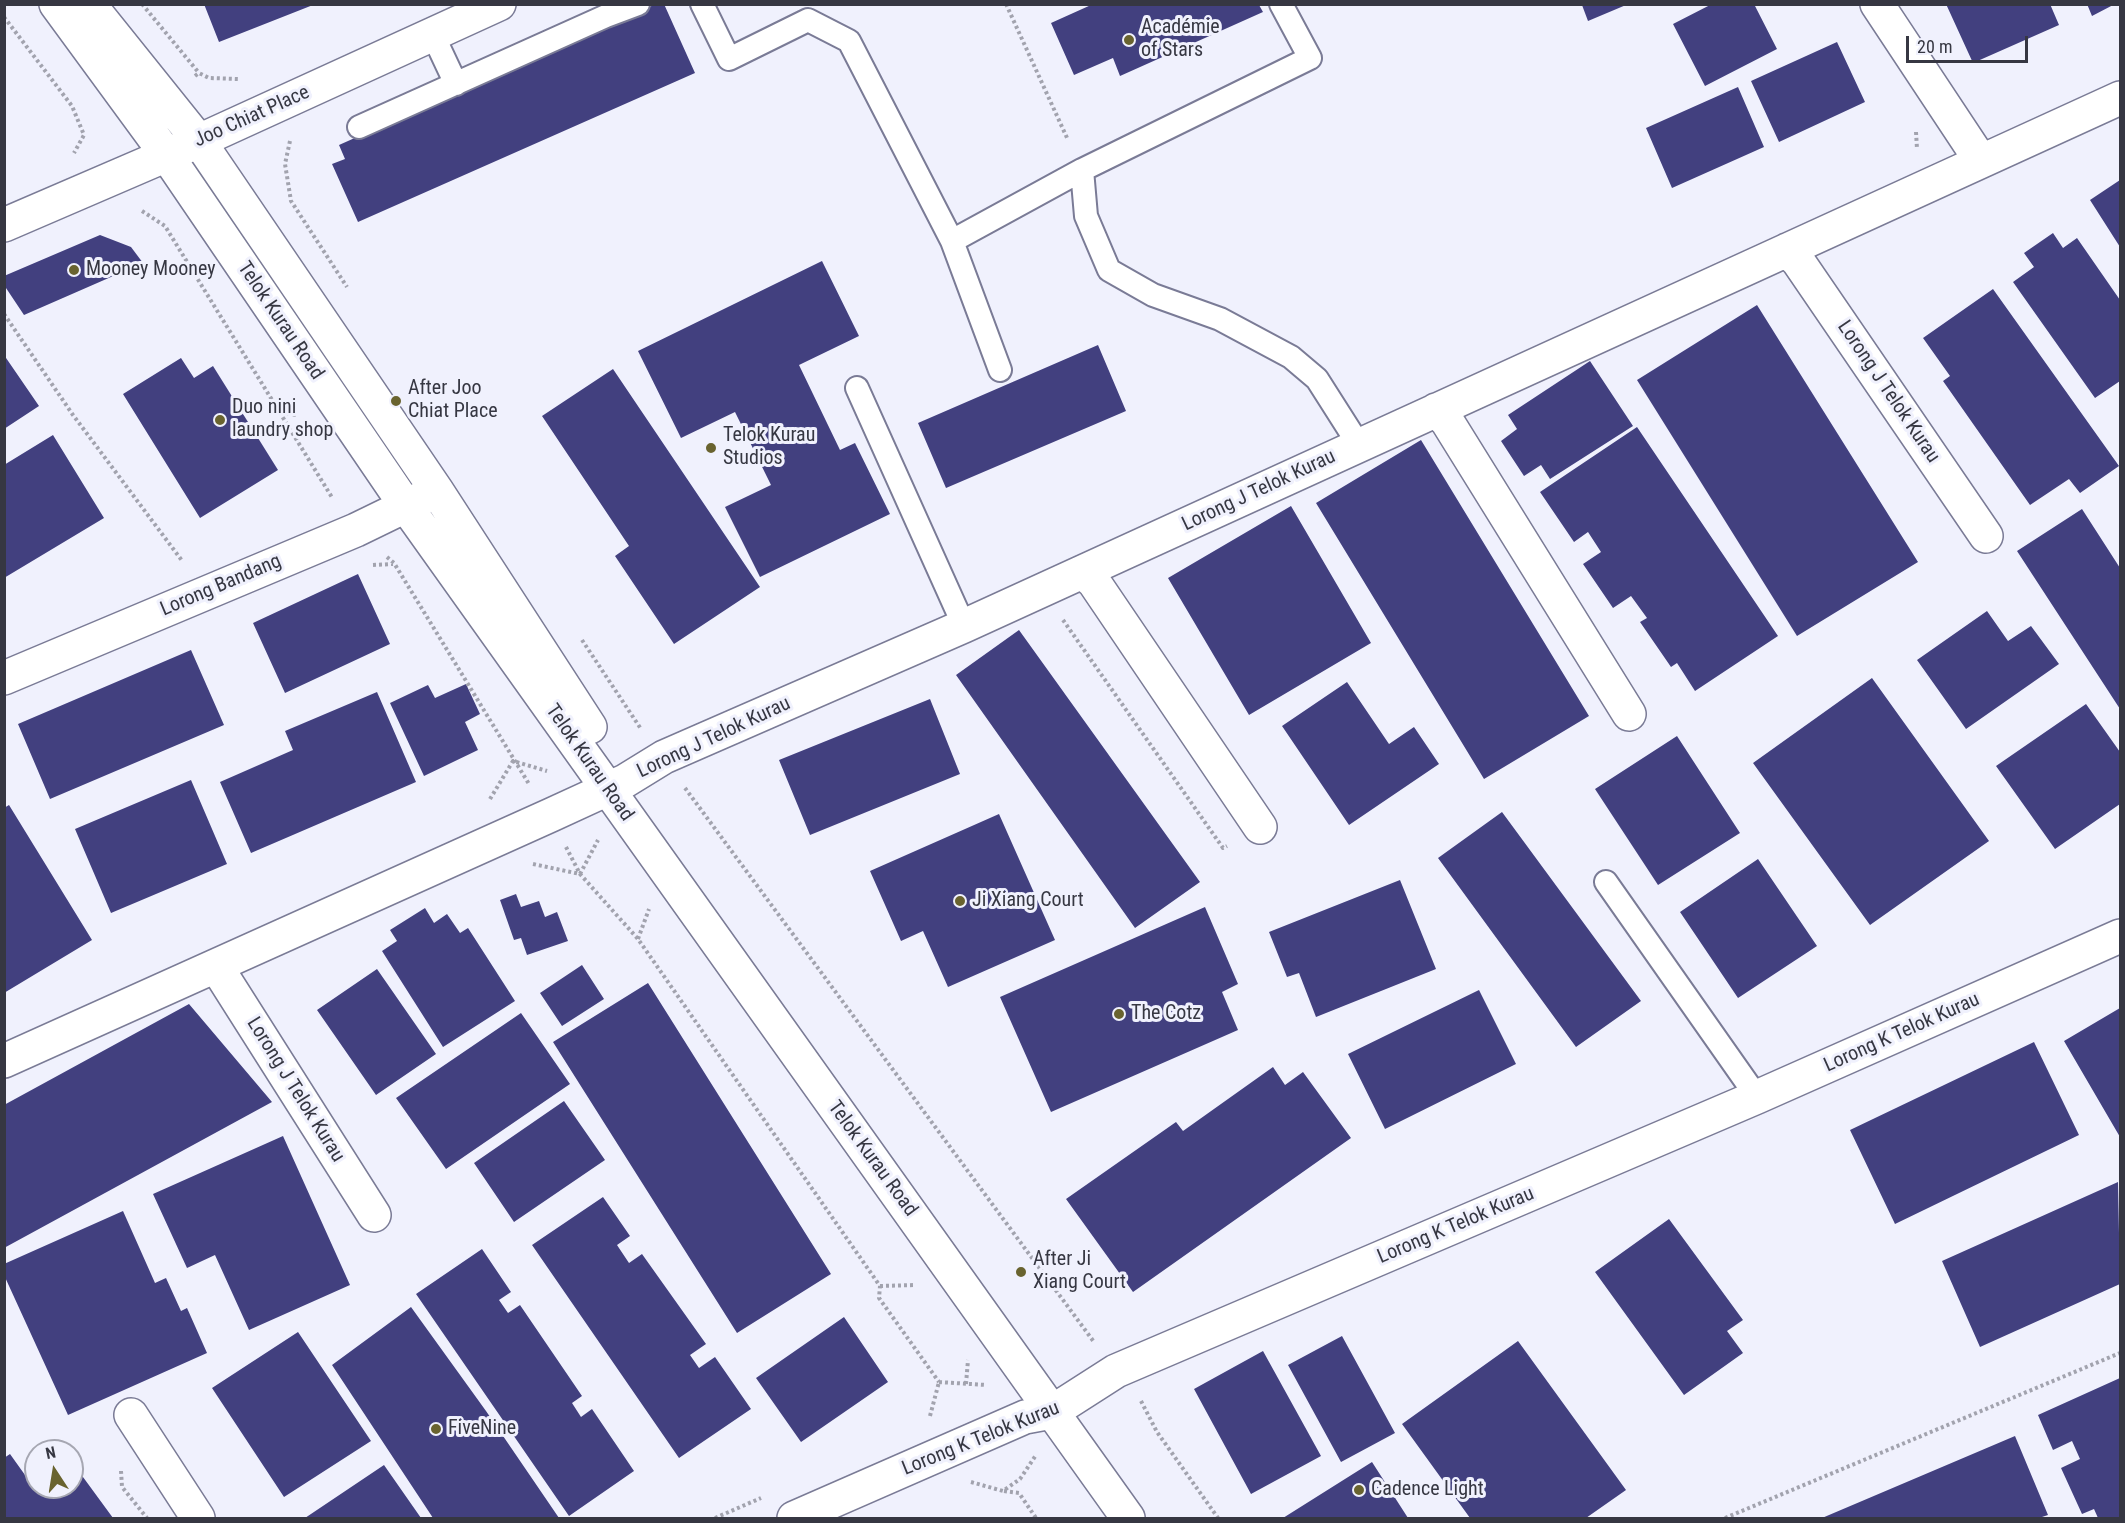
<!DOCTYPE html>
<html>
<head>
<meta charset="utf-8">
<style>
	body { margin:0 }
	#map { position:relative; width:2125px; height:1523px; overflow:hidden; background:#f0f1fd; font-family:"Roboto Condensed",sans-serif }
	canvas { display:block }
	.frame { position:absolute; inset:0; border:6px solid #363742; pointer-events:none }
	.north { position:absolute; left:24px; top:1439px; width:60px; height:60px; box-sizing:border-box; background:#f0f1fd; border:2px solid #a6a7b2; border-radius:50%; rotate:348deg; font-size:16px; font-weight:700; line-height:24px; text-align:center; color:#363742 }
	.north::after { content:''; display:block; margin:auto; width:21px; height:27px; background:#69632f; clip-path:polygon(50% 0,100% 100%,50% 72%,0 100%) }
	.scale { position:absolute; left:1906px; top:36px; width:122px; height:27px; box-sizing:border-box; border:3px solid #363742; border-top:0; padding-left:8px; font-size:18px; line-height:21px; white-space:nowrap; color:#363742; -webkit-text-stroke:4px #f0f1fd; paint-order:stroke }
</style>
</head>
<body>
<div id="map">
<canvas width="2125" height="1523"></canvas>
<div class="frame"></div>
<div class="north">N</div>
<div class="scale">20 m</div>
</div>
<script>
const ctx = document.querySelector('canvas').getContext('2d');
ctx.lineJoin = 'round';
function fill(path, color) {
  ctx.fillStyle = color;
  ctx.fill(path, 'evenodd');
}
function trace(path, color, width, dash) {
  ctx.strokeStyle = color;
  ctx.lineWidth = width;
  ctx.lineCap = dash ? 'butt' : 'round';
  ctx.setLineDash(dash || []);
  ctx.stroke(path);
}
function write(font, color, halo, rows, align = 'center') {
  ctx.font = font + ' "Roboto Condensed",sans-serif';
  ctx.lineWidth = 6;
  ctx.setLineDash([]);
  ctx.textBaseline = 'middle';
  ctx.strokeStyle = halo;
  ctx.fillStyle = color;
  for (const [text, x, y, turn = 0] of rows) {
    ctx.save();
    ctx.translate(x, y);
    ctx.rotate((+turn || 0) * Math.PI / 180);
    ctx.textAlign = isNaN(turn) ? turn : align;
    if (halo) ctx.strokeText(text, 0, 0);
    ctx.fillText(text, 0, 0);
    ctx.restore();
  }
}
fill(new Path2D(`
	M204,4H313V5L219,42Z
	M656,4H664L695,73L358,222L332,164L345,159L339,145Z
	M1712,4H1754L1777,49L1705,86L1673,24Z
	M1946,4H2050L2059,25L1973,63Z
	M2087,4H2115L2092,16Z
	M1091,5H1259L1263,12L1120,76L1113,58L1074,75L1051,23Z
	M1582,5H1626L1588,21Z
	M1837,42L1865,102L1779,142L1751,81Z
	M1738,87L1764,147L1672,188L1646,128Z
	M2120,180V247L2090,200Z
	M2053,233L2063,248L2077,238L2120,300V381L2095,398L2013,282L2034,267L2024,253Z
	M100,235L131,247L143,263L24,315L4,285V276Z
	M822,261L859,336L799,365L840,450L855,443L890,514L760,577L725,507L771,485L735,412L681,438L638,351Z
	M1993,289L2119,466L2080,493L2069,479L2030,505L1943,381L1950,376L1923,338Z
	M1757,305L1918,562L1797,636L1637,380Z
	M1098,345L1126,411L946,488L918,423Z
	M4,355L39,406L4,429Z
	M181,358L194,378L213,366L278,470L200,518L123,394Z
	M1590,361L1633,426L1550,479L1541,465L1524,476L1501,441L1517,429L1508,415Z
	M613,369L760,587L674,644L615,556L629,546L542,416Z
	M1637,427L1778,636L1695,691L1677,663L1671,667L1640,622L1647,618L1631,596L1613,608L1583,564L1601,552L1588,532L1574,542L1540,492Z
	M53,435L104,518L4,578V465Z
	M1421,440L1589,716L1484,779L1316,503Z
	M1291,506L1371,643L1249,715L1168,578Z
	M2082,509L2120,568V709L2017,551Z
	M358,574L390,644L285,693L253,623Z
	M1987,611L2008,641L2031,626L2059,664L1966,729L1917,660Z
	M1019,630L1200,882L1135,928L956,675Z
	M191,650L224,725L50,799L18,724Z
	M1872,678L1989,841L1870,925L1753,763Z
	M1347,682L1389,744L1414,727L1439,764L1349,825L1282,726Z
	M466,684L480,714L465,722L478,750L424,776L390,703L428,685L435,698Z
	M377,692L416,782L251,853L220,782L293,750L285,731Z
	M930,699L960,774L810,835L779,760Z
	M2086,704L2120,752V804L2055,849L1996,766Z
	M1677,736L1740,833L1658,885L1595,789Z
	M191,780L227,864L111,913L75,829Z
	M9,805L92,940L4,993V808Z
	M1502,812L1641,1001L1576,1047L1438,858Z
	M999,814L1055,940L948,987L923,931L901,941L870,871Z
	M1758,859L1817,946L1738,998L1680,912Z
	M1400,880L1436,969L1316,1017L1299,973L1287,977L1269,932Z
	M516,894L521,907L539,901L545,917L557,912L568,941L527,955L521,938L514,940L500,900Z
	M1205,907L1238,984L1222,992L1238,1030L1051,1112L1000,997Z
	M425,908L434,923L447,914L460,933L468,928L515,1001L443,1047L382,951L397,941L390,930Z
	M582,965L604,999L562,1026L540,993Z
	M377,969L436,1054L376,1095L317,1010Z
	M648,983L831,1274L737,1333L553,1042Z
	M1479,990L1516,1064L1385,1129L1348,1054Z
	M189,1004L272,1102L4,1248V1105Z
	M2120,1008V1137L2064,1041Z
	M521,1013L570,1084L446,1169L396,1098Z
	M2034,1042L2079,1135L1895,1224L1850,1130Z
	M1273,1067L1285,1085L1303,1072L1351,1138L1133,1292L1066,1199L1176,1122L1183,1131Z
	M564,1101L605,1160L514,1222L474,1163Z
	M283,1136L350,1285L249,1330L215,1255L187,1268L153,1194Z
	M2118,1182L2120,1284L1980,1347L1942,1261Z
	M603,1197L630,1236L617,1245L629,1263L642,1254L706,1344L690,1355L699,1368L715,1357L751,1409L679,1458L532,1245Z
	M123,1211L155,1283L166,1278L181,1311L187,1308L207,1353L68,1415L4,1275V1264Z
	M1669,1219L1743,1320L1727,1331L1743,1353L1684,1395L1595,1272Z
	M482,1249L511,1292L499,1300L508,1313L520,1305L582,1396L572,1403L581,1417L592,1409L634,1471L569,1516L416,1294Z
	M411,1307L486,1411L559,1518H433L332,1365Z
	M844,1317L888,1382L801,1442L756,1378Z
	M298,1332L371,1441L284,1497L212,1388Z
	M1342,1336L1395,1433L1341,1462L1288,1365Z
	M1518,1341L1626,1490L1586,1518H1470L1402,1424Z
	M1263,1351L1321,1456L1251,1494L1194,1389Z
	M2120,1378V1518H2098L2094,1509L2082,1514L2061,1468L2080,1459L2072,1441L2053,1450L2038,1415Z
	M2015,1436L2048,1515L2039,1518H1822Z
	M10,1454L25,1475L36,1467V1487H72V1462L113,1518H4V1458Z
	M1372,1462L1408,1518H1283Z
	M384,1465L421,1518H305Z`), '#42407f');
const service = new Path2D(`
	M702,4L729,59L808,20L849,41L952,241L1000,370
	M1281,4L1310,58L1082,170L1086,216L1109,270L1153,295L1220,319L1291,357L1317,379L1359,445
	M433,35L456,84
	M359,127L606,16L638,4
	M952,241L1082,170
	M857,388L964,626
	M1606,882L1757,1097`);
const minor = new Path2D(`
	M1877,4L1981,161
	M4,225L199,141L499,4
	M1787,250L1798,261L1986,536
	M1436,410L1447,421L1629,714
	M1083,572L1094,582L1260,827
	M4,678L356,530L430,494
	M216,966L374,1215
	M4,1061L551,815L625,781L664,757L964,626L2120,98
	M131,1415L198,1518
	M794,1518L1025,1417L1052,1412L1116,1371L1757,1097L2120,936`);
const tertiary = new Path2D(`
	M56,4L166,154L406,506L1128,1518
	M89,4L199,141L437,491L590,727`);
trace(service, '#7a7b96', 26);
trace(minor, '#7a7b96', 36);
trace(tertiary, '#7a7b96', 36);
trace(new Path2D(`
	M142,4L199,73
	M1006,4L1068,140
	M4,17L72,106L84,135L74,153
	M195,76L199,73L209,78L238,79
	M1916,132L1917,149
	M290,141L285,164L291,201L347,287
	M142,211L165,226L333,499
	M4,314L73,415L183,562
	M281,413L297,415
	M387,557L394,563L529,784
	M373,565L393,564
	M1063,620L1223,848L1227,846
	M582,640L641,729
	M685,788L1094,1342
	M490,799L513,761L547,771
	M566,847L580,874L638,939L880,1286L879,1298L939,1382
	M533,864L580,874L598,840
	M638,939L649,909
	M880,1286L915,1285
	M939,1382L986,1385
	M966,1384L968,1360
	M1141,1401L1157,1432L1218,1518
	M930,1416L939,1382
	M121,1471L122,1487L147,1518
	M971,1482L1003,1491L1020,1479L1036,1455
	M1004,1491L1019,1493L1036,1518
	M715,1518L761,1498
	M1725,1518L2120,1353`), '#a2a3ae', 4, [3, 3]);
trace(service, '#fff', 22);
trace(minor, '#fff', 33);
trace(tertiary, '#fff', 33);
for (const [x, y, r, color] of [
	[1129,40,6,"#69632f"],
	[74,270,6,"#69632f"],
	[396,401,6,"#69632f"],
	[220,420,6,"#69632f"],
	[711,448,6,"#69632f"],
	[960,901,6,"#69632f"],
	[1119,1014,6,"#69632f"],
	[1021,1272,6,"#69632f"],
	[436,1429,6,"#69632f"],
	[1359,1490,6,"#69632f"]
]) {
  const dot = new Path2D();
  dot.arc(x, y, r, 0, 2 * Math.PI);
  ctx.fillStyle = color;
  ctx.fill(dot);
  trace(dot, '#f0f1fd', 2);
}
write('20px', '#363742', '#f0f1fd', [
	["Académie",1141,28],
	["of Stars",1141,51],
	["Mooney Mooney",86,270],
	["After Joo",408,389],
	["Chiat Place",408,412],
	["Duo nini",232,408],
	["laundry shop",232,431],
	["Telok Kurau",723,436],
	["Studios",723,459],
	["Ji Xiang Court",972,901],
	["The Cotz",1131,1014],
	["After Ji",1033,1260],
	["Xiang Court",1033,1283],
	["FiveNine",448,1429],
	["Cadence Light",1371,1490]
], 'left');
write('20px', '#363742', '#f0f1fd', [
	["Joo Chiat Place",252,117,-24],
	["Telok Kurau Road",280,321,56],
	["Lorong J Telok Kurau",1888,392,56],
	["Lorong J Telok Kurau",1259,491,-25],
	["Lorong Bandang",221,586,-23],
	["Lorong J Telok Kurau",714,738,-25],
	["Telok Kurau Road",589,763,55],
	["Lorong K Telok Kurau",1902,1033,-24],
	["Lorong J Telok Kurau",295,1090,58],
	["Telok Kurau Road",872,1159,54],
	["Lorong K Telok Kurau",1456,1226,-23],
	["Lorong K Telok Kurau",981,1439,-22]
]);
</script>
</body>
</html>
